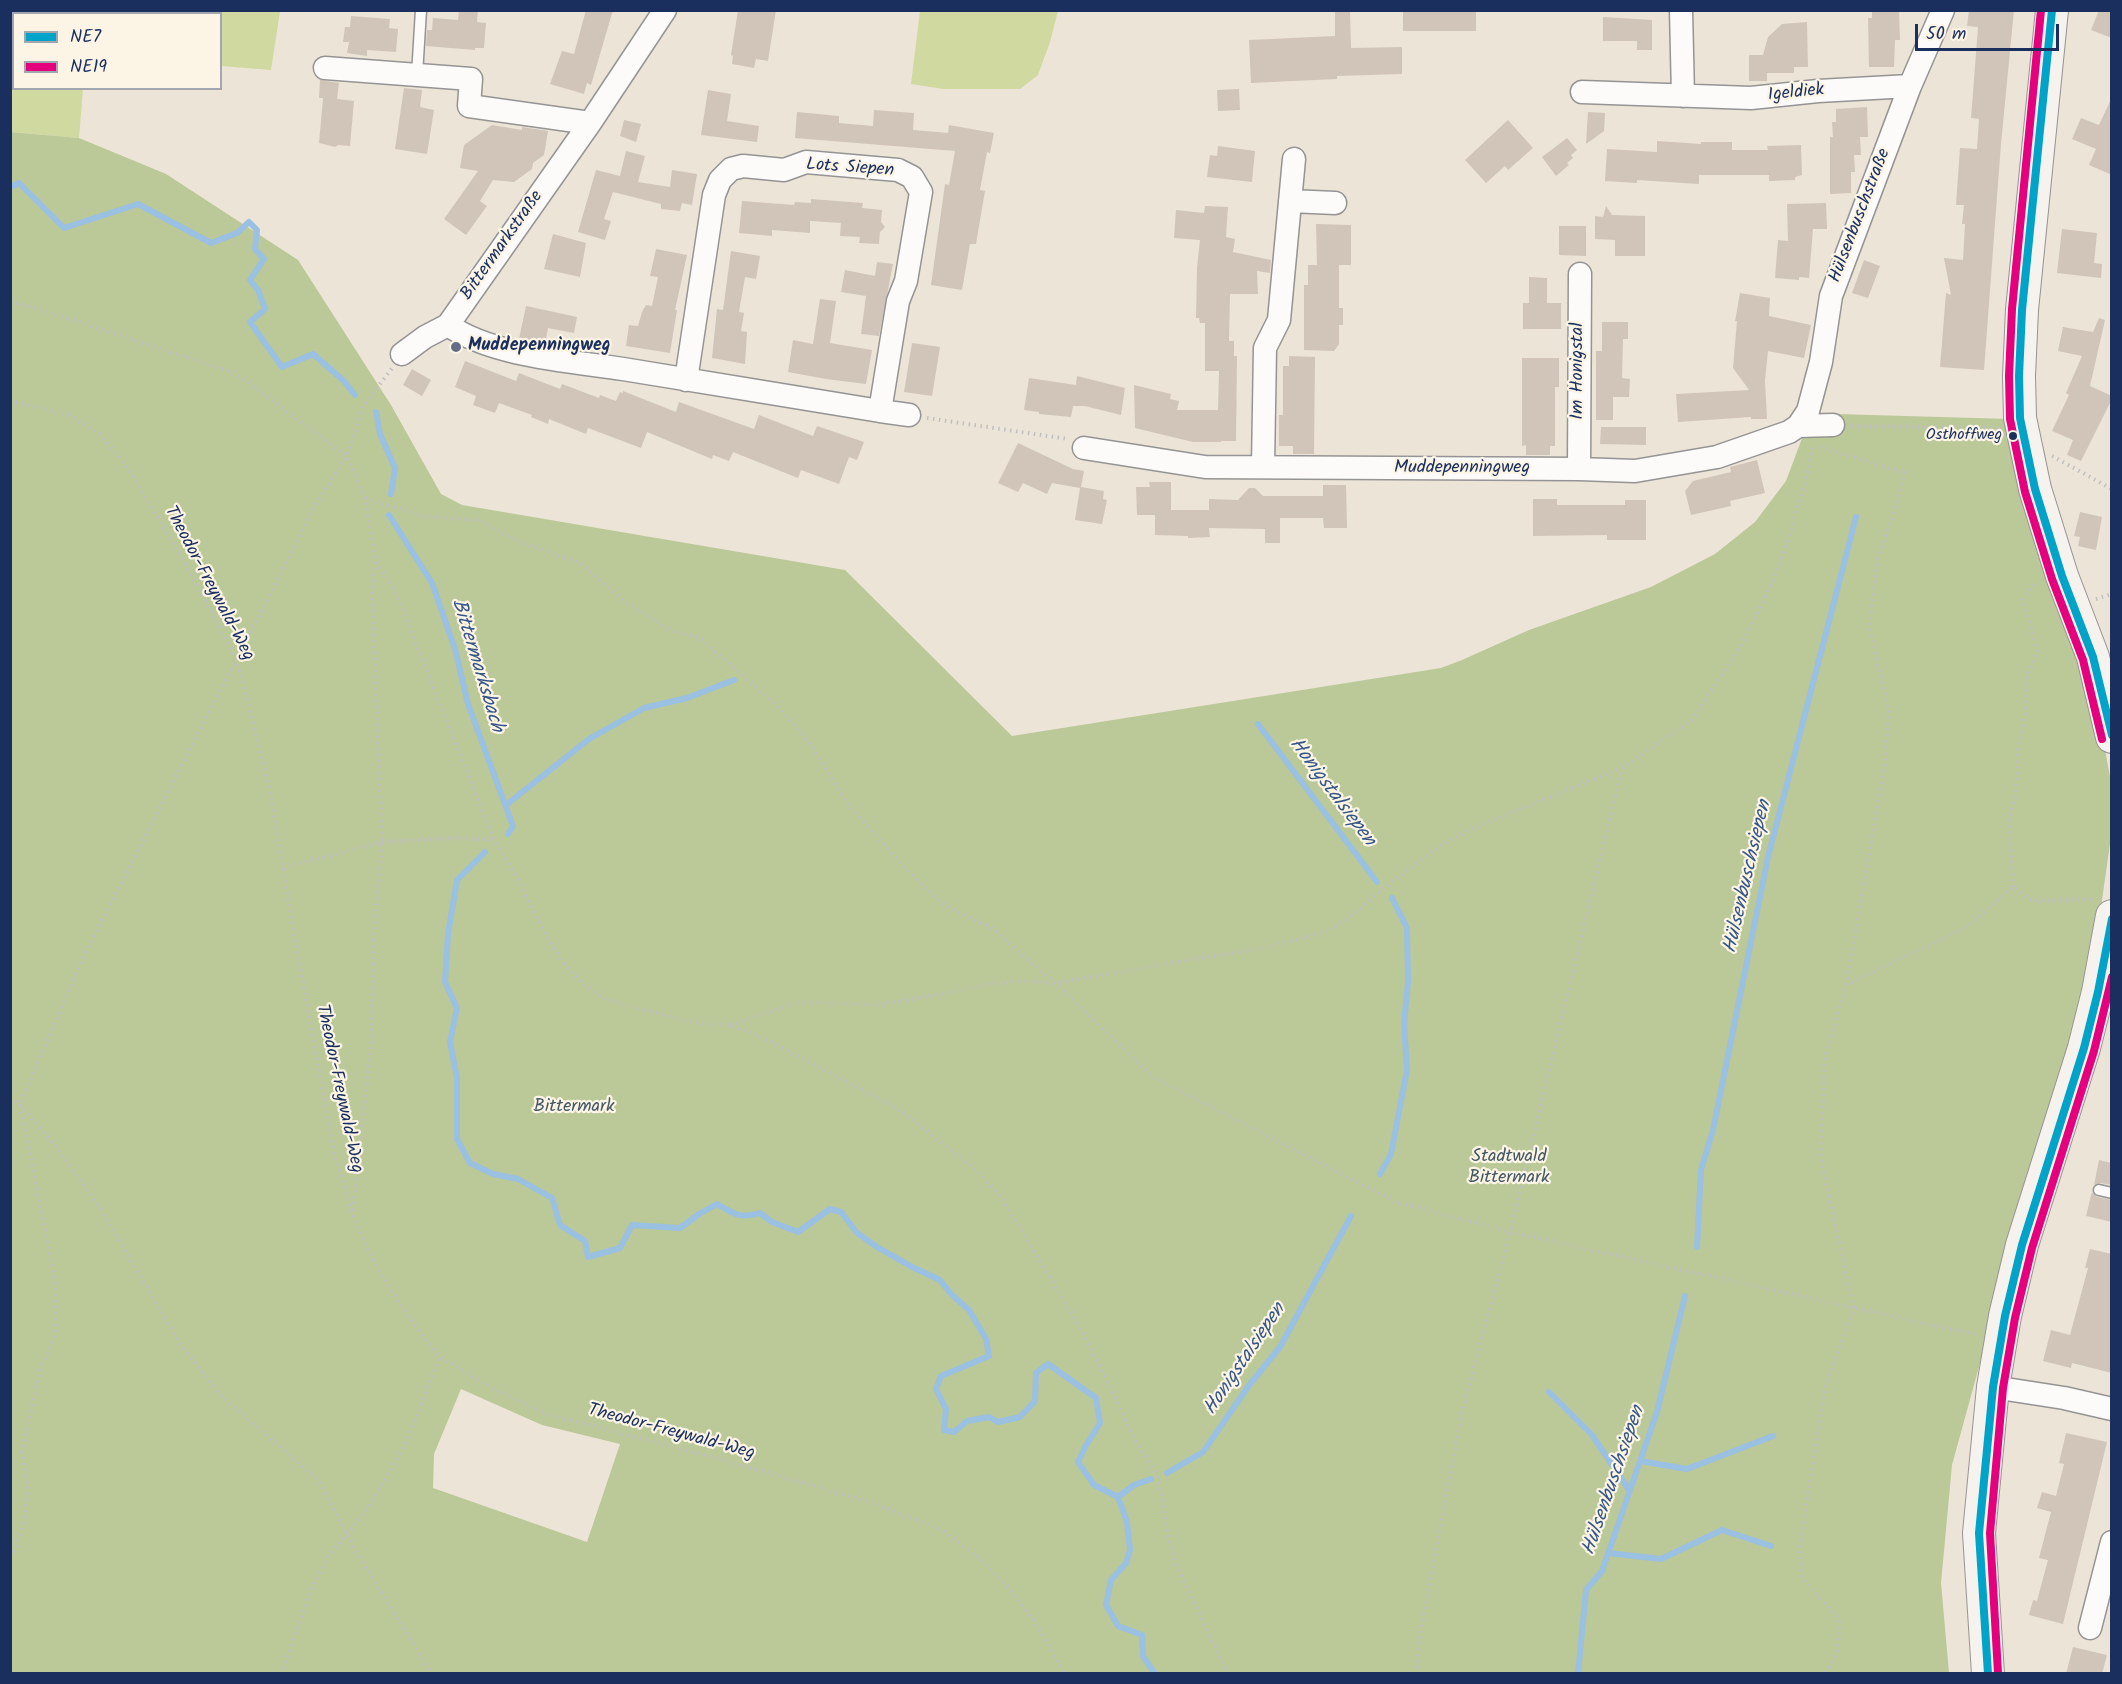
<!DOCTYPE html>
<html>
<head>
<meta charset="utf-8">
<style>
	body { margin:0 }
	#map { position:relative; width:2122px; height:1684px; overflow:hidden; background:#ece4d6; font-family:Kalam,sans-serif }
	canvas { display:block }
	.frame { position:absolute; inset:0; border:12px solid #1b2f5e; pointer-events:none }
	.legend { position:absolute; left:12px; top:12px; width:210px; height:78px; box-sizing:border-box; background:#fcf5e5; border:2px solid #a2a6af; margin:0; padding:8px 10px; list-style:none; font-size:18px; color:#1b2f5e }
	.legend li { display:flex; align-items:center; gap:12px; height:30px }
	.legend b { width:30px; border:2px solid #a2a6af }
	.scale { position:absolute; left:1915px; top:24px; width:144px; height:27px; box-sizing:border-box; border:3px solid #1b2f5e; border-top:0; padding-left:8px; font-size:18px; line-height:21px; white-space:nowrap; color:#1b2f5e; -webkit-text-stroke:4px #fcf5e5; paint-order:stroke }
</style>
</head>
<body>
<div id="map">
<canvas width="2122" height="1684"></canvas>
<div class="frame"></div>
<ul class="legend">
<li><b style="height:8px;background:#01a3c8"></b>NE7</li>
<li><b style="height:8px;background:#e5007d"></b>NE19</li>
</ul>
<div class="scale">50 m</div>
</div>
<script>
const ctx = document.querySelector('canvas').getContext('2d');
ctx.lineJoin = 'round';
function fill(path, color) {
  ctx.fillStyle = color;
  ctx.fill(path, 'evenodd');
}
function trace(path, color, width, dash) {
  ctx.strokeStyle = color;
  ctx.lineWidth = width;
  ctx.lineCap = dash ? 'butt' : 'round';
  ctx.setLineDash(dash || []);
  ctx.stroke(path);
}
function write(font, color, halo, rows, align = 'center') {
  ctx.font = font + ' Kalam,sans-serif';
  ctx.lineWidth = 4.5;
  ctx.setLineDash([]);
  ctx.textBaseline = 'middle';
  ctx.strokeStyle = halo;
  ctx.fillStyle = color;
  for (const [text, x, y, turn = 0] of rows) {
    ctx.save();
    ctx.translate(x, y);
    ctx.rotate((+turn || 0) * Math.PI / 180);
    ctx.textAlign = isNaN(turn) ? turn : align;
    if (halo) ctx.strokeText(text, 0, 0);
    ctx.fillText(text, 0, 0);
    ctx.restore();
  }
}
fill(new Path2D(`
	M10,11L11,10L280,11L271,70L221,66L220,14H14V88L83,89L79,138L11,132Z
	M920,11V10L1058,11L1050,42L1038,75L1020,89H943L911,84Z`), '#d0d9a0');
fill(new Path2D(`
	M10,132L79,138L166,174L298,260L391,405L441,494L462,505L845,570L1012,736L1441,668L1462,660L1529,630L1651,587L1715,554L1755,522L1786,481L1804,433H1835L1836,414L2009,419L2098,712L2111,782V837L2098,928L2067,1075L2019,1221L1952,1465L1941,1583L1949,1673H11ZM461,1389L542,1425L620,1444L587,1542L433,1488L434,1454Z`), '#bbc898');
trace(new Path2D(`
	M10,187L19,183L64,228L138,204L211,243L237,233L249,222L257,230L255,249L264,259L250,280L258,290L265,309L250,322L282,367L313,354L344,381L355,395
	M376,412L380,434L395,468L391,494
	M389,515L432,583L455,649L468,704L513,826L508,834
	M1258,724L1377,882
	M506,805L589,739L644,708L687,698L734,680
	M485,852L457,880L448,934L445,982L457,1008L450,1042L457,1078V1139L470,1163L493,1174L518,1179L552,1198L560,1225L585,1241L588,1257L620,1248L632,1225L680,1228L699,1214L717,1204C734,1214 740,1219 760,1213L772,1222L798,1232L830,1209L841,1212L857,1233L877,1247L912,1267L940,1280L951,1294L969,1310L986,1339L989,1356L941,1376L936,1389L946,1409L944,1430L954,1432L967,1421L989,1417L998,1422L1020,1417L1035,1401L1036,1373L1048,1364L1096,1398L1100,1423L1085,1447L1078,1462L1094,1485L1118,1497L1127,1522L1130,1550L1126,1563L1111,1580L1106,1605L1118,1626L1142,1635L1143,1656L1155,1674
	M1380,1174L1391,1154L1407,1070L1404,1023L1408,982L1407,928L1392,898
	M1697,1247L1701,1170L1713,1130L1768,857L1856,517
	M1549,1392L1592,1435L1629,1490
	M1640,1461L1687,1469L1773,1436
	M1167,1473L1203,1452L1250,1384L1280,1347L1351,1216
	M1118,1497L1134,1485L1151,1479
	M1608,1553L1661,1559L1722,1530L1771,1546
	M1578,1674L1586,1590L1602,1571L1657,1412L1685,1296`), '#9ac0e2', 6);
fill(new Path2D(`
	M459,10H478L477,22L486,23L484,48H475V50L426,46L427,30H432L433,18L458,20Z
	M586,10H613L591,85L587,83L584,94L550,84L562,51L574,54Z
	M738,10H776L768,61L756,59L754,68L732,64L733,56L731,55Z
	M1335,10H1350L1351,48L1402,47V74L1337,76V79L1251,83L1249,40L1335,36Z
	M1403,10H1476V31H1403Z
	M1872,10H1899L1900,40H1895L1894,67H1869L1868,18H1872Z
	M1969,10H2014L2001,144L1984,370L1940,367L1946,293L1951,295L1944,258L1963,260L1965,224H1962L1964,205H1956L1960,148L1977,149L1979,119L1971,118L1978,27L1967,26Z
	M2099,10H2112V38L2091,30Z
	M351,16L390,19L389,28L398,29L396,52L367,50V56L347,53L349,42H343L345,27H350Z
	M1603,17L1652,20V50H1637V41H1603Z
	M1807,22L1808,67H1794V73H1767V81H1749V55H1763L1768,37L1782,24Z
	M320,80L339,83L337,99L354,101L350,146L338,145L335,147L319,143L323,98H319Z
	M404,88L422,90L420,107L434,110L427,154L395,149Z
	M1239,89L1240,110L1218,111L1217,90Z
	M708,90L731,94L727,121L759,126L757,142L701,135Z
	M2112,97V175L2089,165L2096,149L2072,139L2081,118L2099,125Z
	M1867,107L1868,137H1860L1861,155H1854L1855,172H1851V193L1830,194V137H1833L1832,122H1836V109Z
	M874,110L914,113L913,130L948,133L949,125L994,133L990,153L987,152L980,190L985,191L976,244H970L962,290L931,285L945,184L949,185L955,151L795,138L797,112L839,116V123L873,126Z
	M1588,112L1605,113L1604,131L1586,144Z
	M624,120L641,124L636,142L620,136Z
	M1508,120L1533,148L1508,170L1505,166L1486,183L1465,160Z
	M492,125L522,130V127L548,131L544,155L533,163L532,169L514,182L493,180L480,201L487,206L466,235L444,219L478,171L460,168L464,145Z
	M1567,138L1577,150L1571,155L1573,158L1567,163L1569,165L1556,176L1542,157Z
	M1657,141L1701,144V142H1732V150H1768L1767,146L1801,145L1802,175L1795,177V180L1769,181V175H1699V184L1637,180V183L1605,181L1607,149L1657,152Z
	M1218,146L1255,151L1252,182L1207,177L1210,155L1217,156Z
	M626,151L645,156L638,182L670,187L672,170L697,174L692,205L682,203L680,211L661,209V204L613,192L604,219L611,221L605,240L578,232L596,170L620,176Z
	M811,199L863,203L862,208L882,210L881,222L885,227L880,232L879,244L859,243L860,237L840,236L841,223L810,221V233L772,230V236L739,233L742,201L794,205L795,202L811,203Z
	M1826,203L1827,229H1813L1809,278L1799,277V280L1775,278L1778,240L1788,241L1787,204Z
	M1205,206L1228,207L1226,237L1235,239L1233,252L1271,260L1270,273L1257,271L1258,294H1230L1229,341H1234V356H1237L1236,441H1221V442H1193L1135,428L1134,385L1171,394L1170,399L1179,401L1177,410H1218L1219,371H1205V323H1200L1199,318H1196L1197,268L1200,240L1174,238L1176,210L1204,213Z
	M1606,206L1612,215L1645,216V256H1615V240L1595,239V216L1603,217Z
	M1316,224L1351,225V265H1339V308H1343V325H1339V344L1334,351L1304,350V285H1308V265H1317Z
	M1559,226H1586V256L1559,255Z
	M2062,229L2097,233L2094,263L2102,264L2101,278L2057,273Z
	M553,234L586,243L580,277L544,269Z
	M656,249L687,255L675,310H677L670,353L626,346L629,325L638,326L642,312L646,305L652,306L658,277L650,276Z
	M731,251L760,256L756,279L745,277L739,312L744,313L741,331L747,332L745,364L712,358L717,309L723,310Z
	M1864,260L1880,266L1868,298L1852,293Z
	M877,262L893,264L879,336L861,334L866,296L841,292L845,270L875,276Z
	M1529,277L1547,278V303H1561V329H1523V303H1529Z
	M1740,293L1770,298L1769,316L1811,325L1804,358L1768,351L1765,381L1767,419H1751V417L1678,422L1676,394L1749,390L1733,368L1737,321H1735Z
	M820,299L836,301L830,343L872,350L866,384L826,379L788,372L793,340L813,344Z
	M526,306L577,317L574,333L548,328L545,344L519,339Z
	M2099,318L2105,320L2090,386L2112,396V399L2081,461L2067,455L2073,440L2052,431L2069,395L2066,393L2082,356L2058,351L2063,327L2093,332Z
	M1602,322H1628V339H1623L1622,378L1630,379L1629,397H1613V420H1596V351H1602Z
	M912,343L940,347L932,396L904,392Z
	M1289,356L1315,357L1314,454H1293V446H1279V415H1283V366H1289Z
	M1522,358H1559V387H1555V446H1550V455H1526V445L1522,446Z
	M465,361L516,381L519,373L560,389L562,384L599,398L600,395L616,401L620,392L623,393V391L676,412L679,402L754,429L759,415L813,436L817,426L864,442L857,460L849,457L839,484L801,470L798,478L733,452L729,461L713,455L712,459L647,432L641,448L588,428L586,434L549,419L548,424L531,417L532,415L499,403L495,413L473,405L476,396L455,387Z
	M412,369L431,380L422,396L403,385Z
	M1077,376L1125,388L1121,415L1085,406H1073L1071,417L1039,414V412L1024,410L1029,378L1076,385Z
	M1601,427H1646V445L1600,444Z
	M1018,443L1073,469L1084,471L1081,487L1104,491L1103,499L1107,500L1102,524L1075,520L1080,488L1052,483L1047,494L1023,483L1018,492L998,483Z
	M1757,460L1765,493L1730,501L1731,506L1691,515L1685,491L1693,481L1731,472L1730,467Z
	M1149,482H1171V510H1209V499L1238,500L1249,488H1255L1263,496H1323V485H1346L1347,528H1324L1323,518H1280V543H1265V529L1209,528L1210,537L1188,538V536L1155,535V515H1137L1136,487H1150Z
	M1533,499H1557V505H1625V500H1646V540H1607V535L1533,536Z
	M2080,512L2102,517L2096,550L2078,546L2080,537L2074,536Z
	M2099,1160L2112,1163V1185L2100,1183L2094,1185Z
	M2092,1192L2097,1197L2112,1200V1222L2086,1216Z
	M2090,1249L2112,1254V1373L2072,1363L2071,1368L2043,1361L2051,1330L2070,1335L2088,1268H2085Z
	M2066,1433L2107,1442L2063,1624L2029,1615L2033,1600L2037,1601L2048,1560L2039,1558L2051,1512L2037,1508L2042,1492L2056,1496L2064,1464L2059,1463Z
	M2073,1647L2107,1655L2102,1674H2066Z`), '#d1c5ba');
const service = new Path2D(`
	M417,75L421,10
	M2099,1190L2112,1193`);
const minor = new Path2D(`
	M1681,10L1683,96
	M325,68L471,79L469,106L590,123
	M1582,92L1751,98L1818,91L1910,86
	M1290,201L1335,203
	M448,325C492,356 570,361 623,369C709,383 794,397 880,411L898,301L906,281L921,192L912,177L898,170L806,162L784,170L743,166L731,169L720,180L714,195L686,380
	M402,354L425,337L448,325L590,123L665,10
	M880,411L909,415
	M1798,426L1808,411L1821,362L1831,296L1910,86L1943,10
	M1084,448L1205,467L1579,469L1635,471L1717,457L1789,432L1798,426L1833,425
	M1263,466L1265,348L1279,320L1294,159
	M1579,469L1580,274
	M1993,1387L2064,1398L2112,1409
	M2090,1628L2112,1542`);
const secondary = new Path2D(`
	M2052,10L2022,310L2019,376L2020,418L2035,489L2062,576L2093,657L2112,737
	M1988,1674L1979,1533L1993,1387L2005,1316L2022,1245L2084,1048L2098,992L2112,916`);
trace(service, '#959494', 13);
trace(minor, '#959494', 25);
trace(secondary, '#959494', 34);
trace(new Path2D(`
	M10,302L39,309L235,373L347,456L365,498L376,561L396,593L494,840L517,877L536,917L562,962L583,984L607,1000L687,1021L706,1024L729,1025L764,1038L896,1108L911,1118L977,1171L1001,1197L1078,1324L1112,1390L1135,1441L1155,1471L1163,1499L1167,1531L1175,1562L1228,1674
	M10,401L69,415L100,434L129,470L184,562L237,659L270,791L295,939L334,1153L353,1214L366,1246L382,1276L413,1323L440,1357L494,1389L547,1414L727,1461L873,1503L940,1529L980,1559L1006,1585L1035,1622L1065,1674
	M927,418L1068,439
	M1852,426L1997,428
	M1819,447L1906,473L1878,558L1869,624L1889,712L1884,769L1846,985L1825,1058L1820,1156L1854,1309L1825,1388L1800,1544L1801,1577L1839,1619L1838,1651L1825,1674
	M2052,456L2112,489
	M365,498L423,516L479,520L511,538L581,564L627,603L670,630L700,638L780,708L811,745L847,803L909,872L945,906L992,928L1055,983L1278,945L1330,930L1352,915L1388,885L1441,845L1471,829L1622,768L1692,720L1743,642L1777,573L1805,484L1813,444
	M2096,599L2112,594
	M283,868L382,842L447,838L494,840
	M2013,887L2009,820L2016,793L2018,748L2025,717L2027,675L2038,651L2022,600L2037,581
	M1846,985L1968,926L2013,887L2026,897L2036,901L2094,899
	M730,1025L789,1005L804,1002L880,1005L998,983L1027,981L1055,983L1153,1077L1396,1202L1510,1232L1977,1335
	M10,1098L20,1104L55,1146L99,1206L181,1345L220,1394L319,1481L360,1558L432,1674
	M353,1210L371,1042L374,933L382,842L372,592L375,562
	M10,1557L16,1548L24,1522L28,1490L22,1452L40,1370L55,1335L56,1286L20,1104L85,953L296,544L310,513L347,456L362,408L392,368
	M281,1674L310,1591L328,1557L365,1512L389,1473L407,1440L440,1357
	M1416,1674L1420,1635L1461,1416L1510,1232L1622,768`), '#c0c0c2', 4, [1.5, 4.5]);
trace(service, '#fcfbf9', 10);
trace(minor, '#fcfbf9', 22);
trace(secondary, '#f6f2ee', 32);
trace(new Path2D(`
	M2052,10L2022,310L2019,376L2020,418L2035,489L2062,576L2093,657L2112,735
	M1988,1674L1979,1533L1993,1387L2005,1316L2022,1245L2084,1048L2098,992L2112,919`), '#01a3c8', 8);
trace(new Path2D(`
	M2041,10L2012,309L2009,376L2010,419L2025,492L2052,579L2083,660L2102,739
	M1998,1673L1990,1533L2003,1388L2015,1318L2032,1248L2094,1051L2112,977`), '#e5007d', 8);
for (const [x, y, r, color] of [
	[456,347,6,"#646e88"],
	[2013,436,5,"#1b2f5e"]
]) {
  const dot = new Path2D();
  dot.arc(x, y, r, 0, 2 * Math.PI);
  ctx.fillStyle = color;
  ctx.fill(dot);
  trace(dot, '#fcf5e5', 2);
}
write('16px', '#1b2f5e', '#fcf5e5', [
	["Osthoffweg",2002,436]
], 'right');
write('18px', '#1b2f5e', '#fcf5e5', [
	["Igeldiek",1796,94,-6],
	["Lots Siepen",850,169,4],
	["Hülsenbuschstraße",1861,216,-69],
	["Bittermarkstraße",503,246,-55],
	["Im Honigstal",1579,371,-90],
	["Muddepenningweg",1462,469],
	["Theodor-Freywald-Weg",208,584,62],
	["Theodor-Freywald-Weg",338,1089,78],
	["Theodor-Freywald-Weg",671,1433,15]
]);
write('bold 18px', '#1b2f5e', '#fcf5e5', [
	["Muddepenningweg",468,347]
], 'left');
write('18px', '#435764', '#fcf5e5', [
	["Bittermark",574,1108],
	["Stadtwald",1509,1158],
	["Bittermark",1509,1179]
]);
write('italic 20px', '#375687', '#fcf5e5', [
	["Bittermarksbach",476,666,73],
	["Honigstalsiepen",1331,793,53],
	["Hülsenbuschsiepen",1749,877,-77],
	["Honigstalsiepen",1246,1360,-56],
	["Hülsenbuschsiepen",1615,1481,-71]
]);
</script>
</body>
</html>
